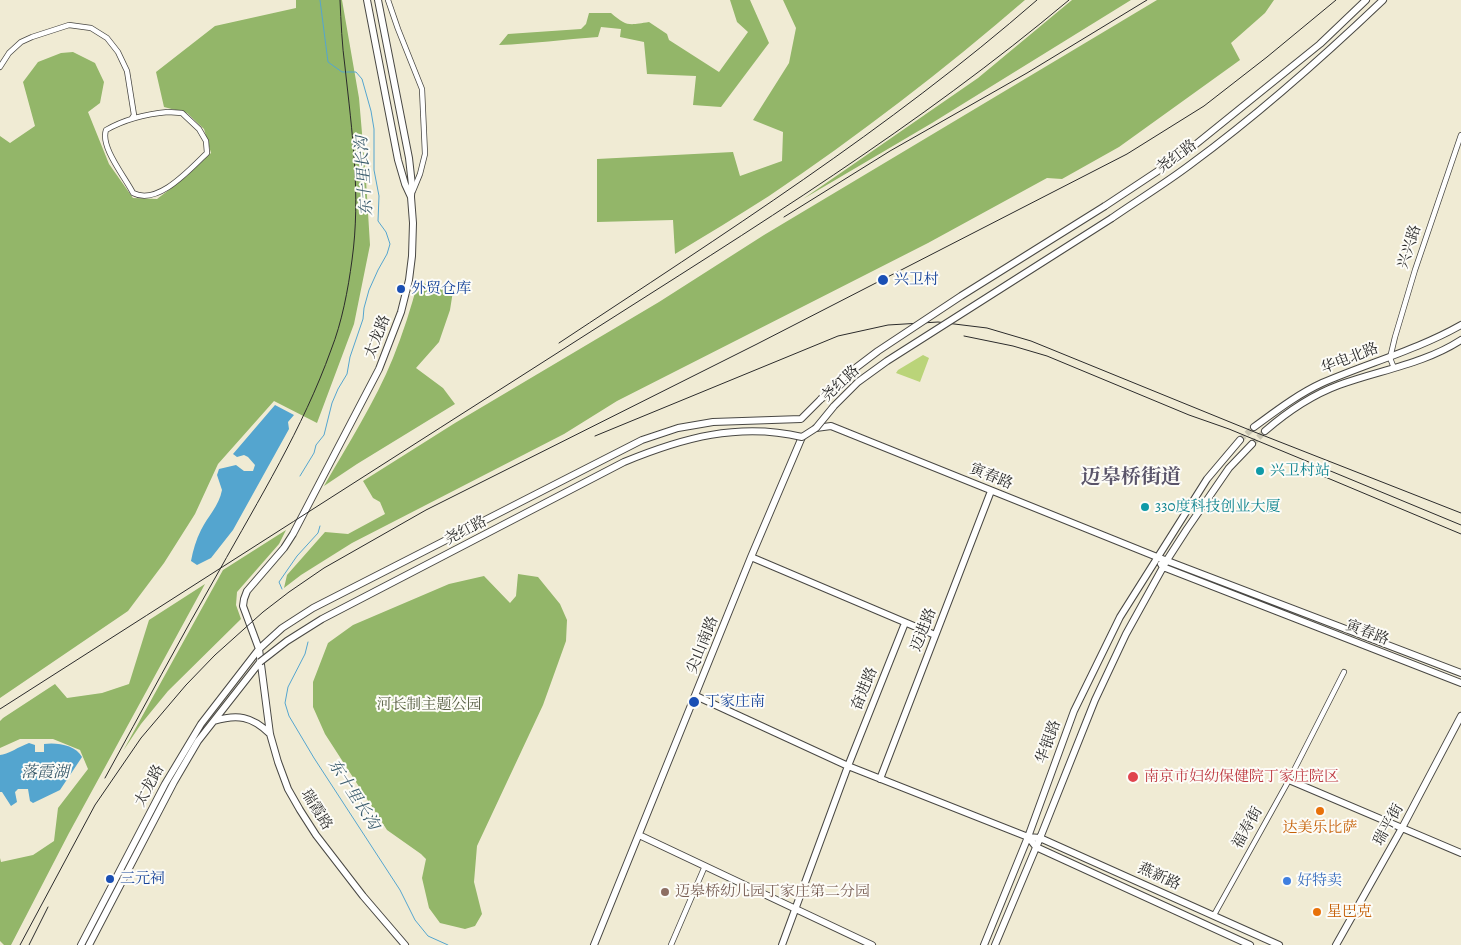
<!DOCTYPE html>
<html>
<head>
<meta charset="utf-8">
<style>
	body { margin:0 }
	canvas { display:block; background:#f0ebd4 }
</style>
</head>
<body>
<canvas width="1461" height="945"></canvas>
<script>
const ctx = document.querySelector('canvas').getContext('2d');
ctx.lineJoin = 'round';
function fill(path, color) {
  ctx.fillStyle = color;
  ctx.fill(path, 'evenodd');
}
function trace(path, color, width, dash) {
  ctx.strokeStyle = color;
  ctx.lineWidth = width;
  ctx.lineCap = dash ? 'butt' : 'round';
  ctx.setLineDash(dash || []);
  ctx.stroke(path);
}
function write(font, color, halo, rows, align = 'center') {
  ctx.font = font + ' Alegreya,"Noto Serif SC",serif';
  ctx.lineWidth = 4;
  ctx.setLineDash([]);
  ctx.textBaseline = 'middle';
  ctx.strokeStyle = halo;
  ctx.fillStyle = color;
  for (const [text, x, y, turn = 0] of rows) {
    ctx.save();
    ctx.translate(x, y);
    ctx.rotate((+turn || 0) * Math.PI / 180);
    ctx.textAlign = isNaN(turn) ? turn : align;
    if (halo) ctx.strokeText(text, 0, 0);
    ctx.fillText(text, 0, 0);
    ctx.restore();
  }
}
fill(new Path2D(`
	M923,355L929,358L920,382L896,373L898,370Z`), '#bad479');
fill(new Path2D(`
	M296,0H342L359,98L366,180L370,245L354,324L317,423L274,401L218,464L195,514L164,563L128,611L0,698V136L10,143L35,126L23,82L38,62L61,53L73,52L95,63L104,82L100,103L88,112L109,164L133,198L157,199L187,176L211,153L204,129L187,113L164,107L156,72L215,26L296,8Z
	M730,0H750L769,43L721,107L693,105L696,76L647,74L644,42L620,37L621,29L601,27L598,37C565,39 532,44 499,45L508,34L581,29L586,24L589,13H611C627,27 629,25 649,22L667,34L669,40L719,72L748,32L737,22Z
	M783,0H1025C944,70 858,136 769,196C738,216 706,235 675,254L673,220L597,222V159L733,152L740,176L782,161L783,132L753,120L789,63L796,28Z
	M1072,0H1131L932,123L803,199L978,78Z
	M1157,0H1274L1265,13L1231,43L1240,60L1119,147L1062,179L1047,178L928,243L617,401L564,434L352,543L301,575L284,588L287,575L325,532L348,534L385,514L380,502L373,498L363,481L455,423L659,302L764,235Z
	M418,282L453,291L450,310L439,342L416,368L443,388L455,404L357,464L324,486C348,444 375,402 393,358C403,333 411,308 418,282Z
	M286,530L279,544L237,592L236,605L241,619L168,691L141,724L123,751L223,570Z
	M518,574L538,577L560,604L567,620L566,641L543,705L477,846L474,882L482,914L475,926L465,929L440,923L429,908L422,878L426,859L421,854L387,830L325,734L313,707V682L328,643L353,625L449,584L484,576L510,603L516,596Z
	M205,584L69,833L11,945H4L0,941V858L1,862L33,855L54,841L58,808L88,769L80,750L53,739H20L0,748V721L3,718L55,684L67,698L102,693L129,684L149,620Z`), '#93b669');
fill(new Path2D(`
	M275,405L294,415L288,422L289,429L233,530L211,558L197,565L191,561C193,550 196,540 201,530C208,516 219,506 222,490L217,475L219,469L236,465L244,471H253L255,465L248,457L244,455L237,457L233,454Z
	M29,743L35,745V752H44V744C56,742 76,745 82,757L60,790L33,803L30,801L28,789H18L15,792L17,802L11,806L2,792H0V755C7,755 20,746 29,743Z`), '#54a5cf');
trace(new Path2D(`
	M300,476L314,453L316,445L324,435L332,403L338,389L347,374L350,357L363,319L364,308L369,290L378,270L387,254L390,244L386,232L378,221L379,196L374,170V129L371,111L362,79L356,72H342L328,62L320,0
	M282,589L279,582L297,556L318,533L320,526
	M308,642L305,654L288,687L285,703L289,716L314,758L400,890L415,920L428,936L448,945`), '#54a5cf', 1);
trace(new Path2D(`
	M1240,440L1254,427
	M1252,444L1265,431`), '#c9c5b2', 6, [6, 3]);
const street = new Path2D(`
	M388,0L398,29L422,89L425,154L420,174L413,191
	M0,67L9,53L21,42L32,37L69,25L91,28L107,38L118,52L127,71L134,115L132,118
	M168,112L182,113L199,129L206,141L207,153C190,169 158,206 133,193C125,177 100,147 106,130C125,119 146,114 168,112Z
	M1394,368L1390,358L1395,337L1415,270L1461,135
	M1214,915L1289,780L1344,672
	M671,945L705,866`);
const secondary = new Path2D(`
	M367,0L398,160L405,184L411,197L413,223L412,256L409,280L401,312L379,369L293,534L284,548L247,591L244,599L243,606L259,649L270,734L278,762L288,789L300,810L316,835L363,896L405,945
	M378,0L409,158L412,185L411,196
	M1105,206L1185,153L1320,44L1366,0
	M1112,218C1138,200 1166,183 1191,164C1259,114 1322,58 1383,0
	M1254,427C1276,411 1298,394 1322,383C1368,363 1417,350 1461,325
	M816,428L831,426L1157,557L1461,673
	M1265,431C1287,412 1312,395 1339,385C1380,370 1424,364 1461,340
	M751,557L935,635
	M1161,564L1163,567L1461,683
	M696,696L848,766L1028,837L1040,838L1279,945
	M214,721C237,714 252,716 270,734
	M880,779L991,491
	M1289,780L1461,853
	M639,835L872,945
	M1028,837L1036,847L1250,945
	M81,945L165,784L201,724L259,649L282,628L313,608L642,440L678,428L713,422L801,419L821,399
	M89,945L174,782L198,741L260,662
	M594,945L751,557L802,437
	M782,945L848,766L905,623
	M984,945L1028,837L1074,711L1120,617L1207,479L1240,440
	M995,945L1040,838L1095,700L1126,634L1167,560L1187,529L1229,468L1252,444
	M1336,945L1402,828L1461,716`);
trace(street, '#494844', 6);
trace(secondary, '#494844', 8);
trace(street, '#fff', 4.5);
trace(secondary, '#fff', 6);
trace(new Path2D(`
	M784,217L890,151L1027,73L1147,0
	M964,336L1013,346L1047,356L1189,415L1229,429L1461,525
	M559,343C722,235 889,129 1037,0
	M595,436L838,336L888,325L938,322L987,328L1031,341L1252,431L1461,513
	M1318,474L1461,534
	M0,709C196,584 391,459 587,334C752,229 919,126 1069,0
	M105,778C143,709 180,639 219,571C259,499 303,428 331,350C342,322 348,290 352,260C361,196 352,131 345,67C342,45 341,22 340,0
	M20,945L95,805L141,738L186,685L215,655L263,612L289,592L324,568L426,510L757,344L1127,154L1204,106L1267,57L1336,0
	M29,945L48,907`), '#2b2b2b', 1);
const secondaryBridge = new Path2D(`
	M821,399L849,373L878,351L961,296L1105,206
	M260,662L287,641L322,619L624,462C682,438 739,422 802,437L816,428L834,406L858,382L887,361L1112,218`);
trace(secondaryBridge, '#494844', 8, []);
trace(secondaryBridge, '#fff', 6);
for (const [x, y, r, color] of [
	[883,280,6,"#1a4fb4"],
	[401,289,5,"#1a4fb4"],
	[1260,471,5,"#0f9aa8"],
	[1145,507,5,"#0f9aa8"],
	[694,702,6,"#1a4fb4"],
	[1133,777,6,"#e0444e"],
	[1320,811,5,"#e8710a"],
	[110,879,5,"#1a4fb4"],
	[1287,881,5,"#3f7fe0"],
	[665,892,5,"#8d6e63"],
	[1317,912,5,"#e8710a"]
]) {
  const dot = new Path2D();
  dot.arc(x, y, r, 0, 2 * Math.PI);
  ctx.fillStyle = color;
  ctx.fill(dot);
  trace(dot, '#fdfcf7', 2);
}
write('15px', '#2b2b2b', '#fdfcf7', [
	["尧红路",1177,157,-36],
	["兴兴路",1410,247,-72],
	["太龙路",378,337,-69],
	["华电北路",1350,359,-21],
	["尧红路",841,384,-43],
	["寅春路",991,477,22],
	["尧红路",466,531,-27],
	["迈进路",924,630,-69],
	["寅春路",1367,633,21],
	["尖山南路",703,645,-68],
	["奋进路",865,689,-68],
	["华银路",1049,742,-70],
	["太龙路",150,786,-62],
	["瑞霞路",316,810,58],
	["瑞平街",1389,825,-61],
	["福寿街",1248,828,-61],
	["燕新路",1159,877,24]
]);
write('15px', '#164399', '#fdfcf7', [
	["兴卫村",894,280],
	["外贸仓库",411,289],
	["丁家庄南",705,702],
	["三元祠",120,879]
], 'left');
write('15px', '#0d838f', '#fdfcf7', [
	["兴卫村站",1270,471],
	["330度科技创业大厦",1155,507]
], 'left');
write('15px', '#565e42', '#fdfcf7', [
	["河长制主题公园",429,705]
]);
write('15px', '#be3a42', '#fdfcf7', [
	["南京市妇幼保健院丁家庄院区",1144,777]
], 'left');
write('15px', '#c56008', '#fdfcf7', [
	["达美乐比萨",1320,828],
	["星巴克",1327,912,"left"]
]);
write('15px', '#366cbe', '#fdfcf7', [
	["好特卖",1297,881]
], 'left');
write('15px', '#785e54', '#fdfcf7', [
	["迈皋桥幼儿园丁家庄第二分园",675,892]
], 'left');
write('italic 16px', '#3b5c6d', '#fdfcf7', [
	["东十里长沟",365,176,-94],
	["落霞湖",45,773],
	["东十里长沟",353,795,57]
]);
write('bold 20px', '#5a5469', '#fdfcf7', [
	["迈皋桥街道",1131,478]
]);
</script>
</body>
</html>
